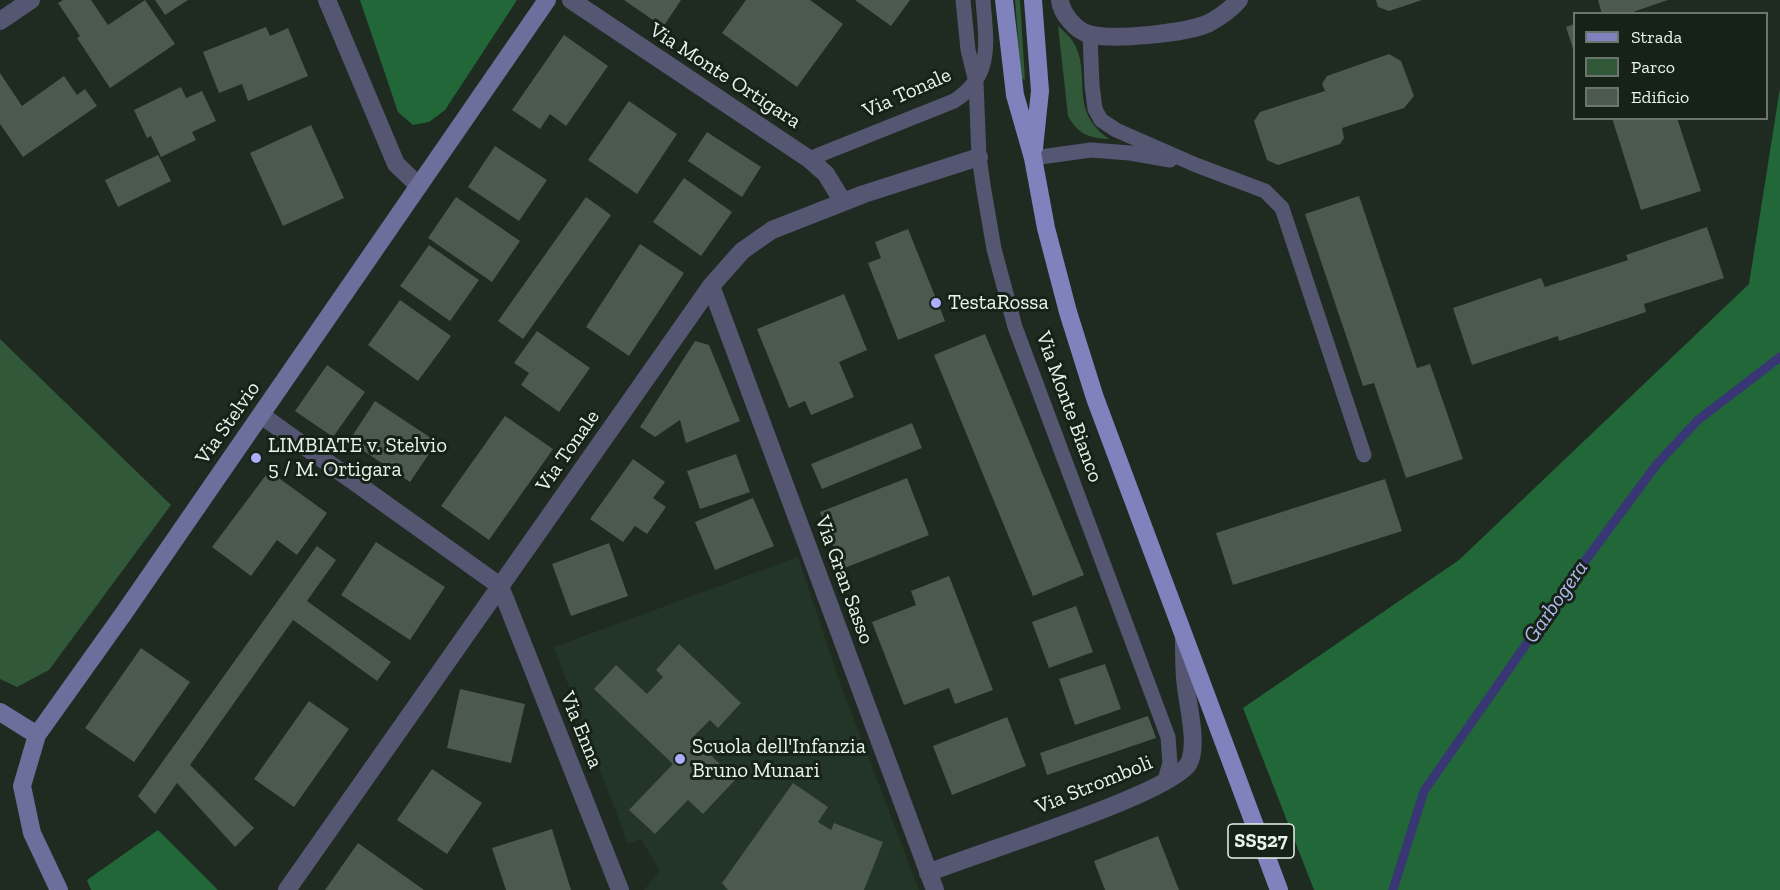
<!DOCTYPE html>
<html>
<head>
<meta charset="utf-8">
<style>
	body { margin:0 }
	#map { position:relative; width:1780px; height:890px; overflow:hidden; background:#1f2b21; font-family:"Zilla Slab",serif }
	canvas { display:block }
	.legend { position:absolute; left:1573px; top:12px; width:195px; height:108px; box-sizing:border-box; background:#162218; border:2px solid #6b756d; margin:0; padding:8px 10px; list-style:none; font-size:18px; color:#eaf2ec }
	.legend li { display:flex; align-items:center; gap:12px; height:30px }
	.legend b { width:30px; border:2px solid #6b756d }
</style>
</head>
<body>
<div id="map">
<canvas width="1780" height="890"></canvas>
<ul class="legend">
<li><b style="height:8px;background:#7f82bd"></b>Strada</li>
<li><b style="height:16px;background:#305839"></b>Parco</li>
<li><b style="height:16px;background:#4b594e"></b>Edificio</li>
</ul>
</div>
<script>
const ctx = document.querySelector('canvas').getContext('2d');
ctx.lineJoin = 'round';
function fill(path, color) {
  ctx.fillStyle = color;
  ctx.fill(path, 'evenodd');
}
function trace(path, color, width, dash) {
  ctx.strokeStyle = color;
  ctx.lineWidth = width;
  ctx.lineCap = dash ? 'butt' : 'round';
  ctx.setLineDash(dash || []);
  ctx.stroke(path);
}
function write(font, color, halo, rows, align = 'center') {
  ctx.font = font + ' "Zilla Slab",serif';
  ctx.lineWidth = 6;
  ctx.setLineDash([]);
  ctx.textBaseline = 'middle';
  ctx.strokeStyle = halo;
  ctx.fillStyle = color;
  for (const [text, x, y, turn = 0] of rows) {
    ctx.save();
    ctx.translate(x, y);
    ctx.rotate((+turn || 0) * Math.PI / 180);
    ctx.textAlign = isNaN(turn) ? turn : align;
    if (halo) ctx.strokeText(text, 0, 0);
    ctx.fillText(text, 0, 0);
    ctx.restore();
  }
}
fill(new Path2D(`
	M798,557L839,680L919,890H644L660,871L641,839L628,844L554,647Z`), '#233526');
fill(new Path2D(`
	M1015,0H1020L1025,80L1021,78Z
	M1058,26C1063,30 1068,35 1072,40C1094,74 1066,108 1109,139C1088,138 1078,134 1068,116Z
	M0,339L171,505L49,670L17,687L0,679Z`), '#305839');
fill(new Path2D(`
	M360,0H517L445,110L429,122L413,125L398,112Z
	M1780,88V890H1314L1243,708L1459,560L1749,284Z
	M158,830L218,890H91L87,880Z`), '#226737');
trace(new Path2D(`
	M1393,890L1424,791L1568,584L1657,464L1698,420L1780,357`), '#383674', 9);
fill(new Path2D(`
	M63,0H91L108,25L145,0L175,44L110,88L77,38L80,36L58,3Z
	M155,0H188L165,15Z
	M624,0H681L663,27Z
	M746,0H810L843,24L797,87L722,33Z
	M855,0H910L891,26Z
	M1376,0H1422L1389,11L1378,7Z
	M1598,0H1668L1627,14H1602Z
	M1574,24V52L1566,27Z
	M266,27L270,36L288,28L308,76L248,101L242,84L219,93L203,52Z
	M564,35L608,66L566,126L550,114L540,129L512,110Z
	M1389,54L1401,61L1414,96L1404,108L1342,128L1344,138L1340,144L1278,165L1267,160L1254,121L1260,112L1325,91L1322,84L1327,76Z
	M0,73L22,106L64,76L77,95L85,89L97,106L23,157L0,124Z
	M181,87L186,98L202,91L216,121L192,132L196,140L161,157L151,136L147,138L134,110Z
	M629,101L677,134L637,194L588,160Z
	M1612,118H1677L1701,191L1641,210Z
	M311,125L344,198L283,226L250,153Z
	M707,132L761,167L742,197L688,161Z
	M495,146L547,180L519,221L468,187Z
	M158,155L171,181L118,207L105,180Z
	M684,178L732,212L701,256L653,222Z
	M1359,196L1417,368L1430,364L1463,459L1406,478L1374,383L1363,386L1305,214Z
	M456,197L520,241L492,282L428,238Z
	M586,197L611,215L523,339L498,321Z
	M1707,227L1724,278L1644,304L1646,312L1559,341L1558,336L1472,365L1453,308L1541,278L1545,287L1628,260L1626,255Z
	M908,229L945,321L898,340L868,263L881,258L875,242Z
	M640,244L684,273L629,356L586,327Z
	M429,245L479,280L450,321L400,286Z
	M844,294L867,350L839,362L854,397L811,415L805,401L789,408L757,329Z
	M400,300L451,336L418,381L368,345Z
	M537,331L590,368L559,412L521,385L529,373L514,363Z
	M985,334L1084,575L1033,596L934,355Z
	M695,341L709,345L740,421L686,443L680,420L655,437L640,427Z
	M327,365L365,392L333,437L295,411Z
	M375,401L437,442L410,482L349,441Z
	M505,416L553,449L489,540L441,506Z
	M912,423L922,448L822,489L811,464Z
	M736,454L750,492L700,509L687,471Z
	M633,459L665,482L653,498L666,507L647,534L635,526L623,542L590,519Z
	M269,471L327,513L297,555L277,540L251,576L212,547Z
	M907,478L929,535L842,569L820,512Z
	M1385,479L1402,531L1233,585L1216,533Z
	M753,498L774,546L715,570L695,522Z
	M376,542L445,587L410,640L341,595Z
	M609,543L628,596L571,616L552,564Z
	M317,546L336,560L307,601L391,662L377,681L293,620L190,765L254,828L235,847L177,783L155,814L138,796Z
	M949,576L993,690L955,704L949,688L904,705L872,622L916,605L911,591Z
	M1076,606L1093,652L1049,668L1032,622Z
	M679,644L741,703L718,728L710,720L692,738L736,779L703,814L688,800L655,834L629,810L673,764L594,689L616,665L647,694L663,677L656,670Z
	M141,648L190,682L134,762L85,728Z
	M1105,664L1121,709L1075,725L1059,679Z
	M460,689L525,704L511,763L447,748Z
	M309,701L349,729L294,807L254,779Z
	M1148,716L1156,738L1047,775L1040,753Z
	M1007,717L1026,766L952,795L933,746Z
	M432,769L482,803L447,854L397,820Z
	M793,783L828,807L818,822L831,830L834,823L883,842L864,890H728L722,883Z
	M552,829L571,890H506L492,848Z
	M1158,836L1179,890H1105L1094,861Z
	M358,843L424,890H325Z`), '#4b594e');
trace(new Path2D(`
	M963,0L968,50L976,82L979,157L984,191L994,249L1015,327L1168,737L1170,763L1164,783
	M1090,35L1092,85L1095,109L1101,120L1116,130L1196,165L1265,191L1282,208L1364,455
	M1033,158L1091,150L1130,153L1170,160
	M809,159L954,101C994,76 986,41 983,0`), '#545672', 15);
trace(new Path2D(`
	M327,0L396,164L419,186
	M571,0L809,159L826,174L843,202
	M1060,0C1061,13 1076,31 1089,34C1112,41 1188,33 1209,23C1220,17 1231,9 1239,0
	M0,21L31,0
	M711,286L935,890
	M261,415L500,586L620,890
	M928,873C973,854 1172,794 1189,763C1199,742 1186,700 1185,677C1184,665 1184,652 1184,640
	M287,890L711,286L742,251L772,230L864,194L979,157`), '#545672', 18);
trace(new Path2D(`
	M0,712L37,735
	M59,890L32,833L22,786L37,735L124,613L547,0`), '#6c6f9c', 18);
trace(new Path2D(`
	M1004,0L1015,95L1033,158L1046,228L1068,312L1095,398L1279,890
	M1033,0L1040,91L1034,148`), '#7f82bd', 18);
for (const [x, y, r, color] of [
	[936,303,6,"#abaffb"],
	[256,458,6,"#abaffb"],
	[680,759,6,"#abaffb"]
]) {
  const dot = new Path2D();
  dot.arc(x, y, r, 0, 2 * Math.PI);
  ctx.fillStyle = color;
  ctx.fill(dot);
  trace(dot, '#162218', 2);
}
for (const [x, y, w] of [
	[1261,841,66]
]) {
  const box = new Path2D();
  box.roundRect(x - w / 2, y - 17, w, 34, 4.5);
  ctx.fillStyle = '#162218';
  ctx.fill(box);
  trace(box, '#eaf2ec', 1.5);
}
write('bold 20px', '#eaf2ec', null, [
	["SS527",1261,841]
]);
write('21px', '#eaf2ec', '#162218', [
	["Via Monte Ortigara",725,76,33],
	["Via Tonale",907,93,-24],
	["Via Monte Bianco",1069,407,70],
	["Via Stelvio",228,423,-55],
	["Via Tonale",568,451,-55],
	["Via Gran Sasso",844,580,70],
	["Via Enna",581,730,68],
	["Via Stromboli",1094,785,-22]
]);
write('21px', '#eaf2ec', '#162218', [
	["TestaRossa",948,303],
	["LIMBIATE v. Stelvio",268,446],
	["5 / M. Ortigara",268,470],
	["Scuola dell'Infanzia",692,747],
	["Bruno Munari",692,771]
], 'left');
write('italic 22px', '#b4b9f1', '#162218', [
	["Garbogera",1556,602,-55]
]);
</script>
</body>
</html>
